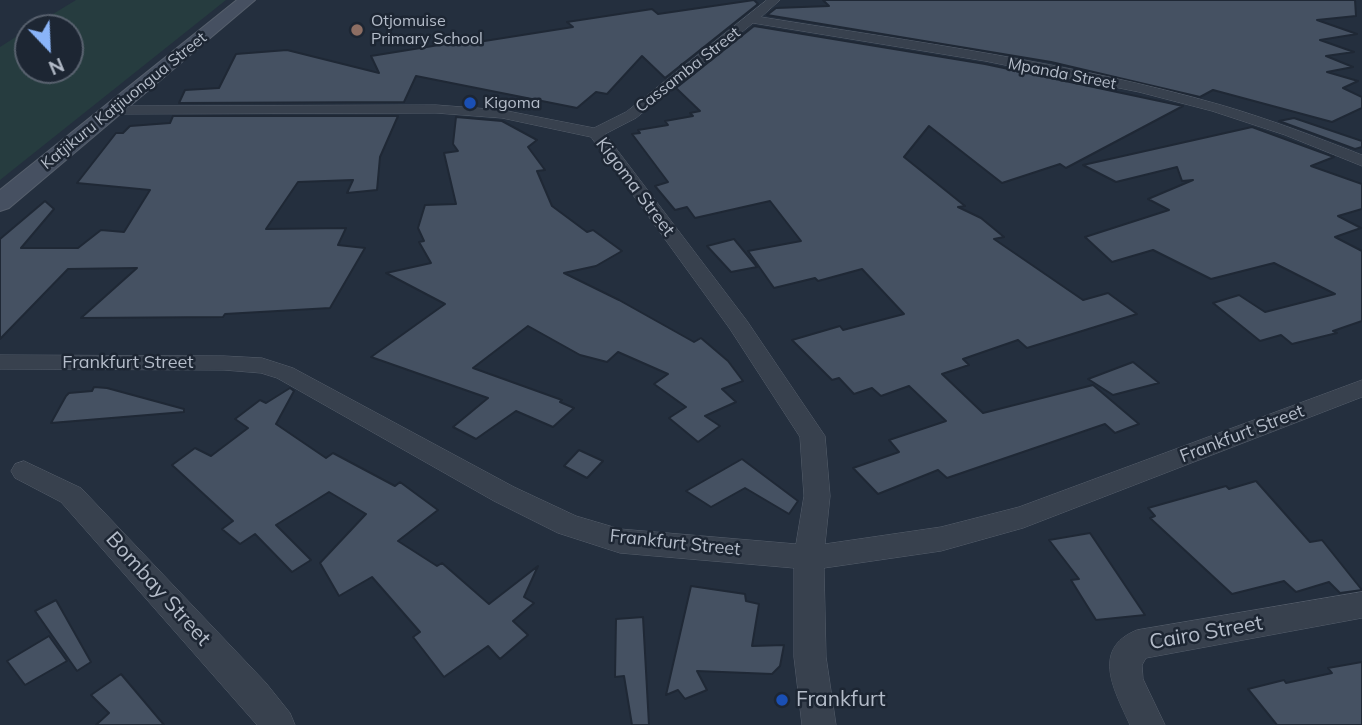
<!DOCTYPE html>
<html>
<head>
<meta charset="utf-8">
<style>
	body { margin:0 }
	#map { position:relative; width:1362px; height:725px; overflow:hidden; background:#242f3e; font-family:Mulish,sans-serif }
	canvas { display:block }
	.north { position:absolute; left:14px; top:14px; width:70px; height:70px; box-sizing:border-box; background:#1d2633; border:2px solid #59626f; border-radius:50%; rotate:157deg; font-size:19px; font-weight:700; line-height:28px; text-align:center; color:#b4bcc9 }
	.north::after { content:''; display:block; margin:auto; width:24px; height:32px; background:#8ab4f8; clip-path:polygon(50% 0,100% 100%,50% 72%,0 100%) }
</style>
</head>
<body>
<div id="map">
<canvas width="1362" height="725"></canvas>
<div class="north">N</div>
</div>
<script>
const ctx = document.querySelector('canvas').getContext('2d');
ctx.lineJoin = 'round';
function fill(path, color) {
  ctx.fillStyle = color;
  ctx.fill(path, 'evenodd');
}
function trace(path, color, width, dash) {
  ctx.strokeStyle = color;
  ctx.lineWidth = width;
  ctx.lineCap = dash ? 'butt' : 'round';
  ctx.setLineDash(dash || []);
  ctx.stroke(path);
}
function write(font, color, halo, rows, align = 'center') {
  ctx.font = font + ' Mulish,sans-serif';
  ctx.lineWidth = 5;
  ctx.setLineDash([]);
  ctx.textBaseline = 'middle';
  ctx.strokeStyle = halo;
  ctx.fillStyle = color;
  for (const [text, x, y, turn = 0] of rows) {
    ctx.save();
    ctx.translate(x, y);
    ctx.rotate((+turn || 0) * Math.PI / 180);
    ctx.textAlign = isNaN(turn) ? turn : align;
    if (halo) ctx.strokeText(text, 0, 0);
    ctx.fillText(text, 0, 0);
    ctx.restore();
  }
}
fill(new Path2D(`
	M76,0H226L0,180V47L28,29V70H70V28H30Z`), '#263c3f');
const building = new Path2D(`
	M754,0L758,4L665,78L642,56L607,94L596,92L577,108L416,76L404,102L179,103L185,90L219,88L236,54L287,50L379,73L371,56L476,39L478,42L573,27L567,22L652,9L658,14Z
	M823,0H1355L1356,16L1317,20L1357,34L1320,40L1354,52L1326,56L1353,67L1327,72L1358,81L1343,88L1362,97V108L1332,122L1213,90L1200,97L1051,62L767,15L776,8L829,6Z
	M754,26L985,64L1183,106L1066,168L1060,164L1002,183L929,126L904,157L965,206L958,207L981,218L1004,237L994,239L1083,300L1108,293L1137,314L1027,348L1018,340L963,359L969,365L942,374L983,413L1093,385L1139,424L1115,433L1105,424L947,478L938,470L878,494L853,468L899,452L889,440L946,421L909,386L881,396L872,388L854,394L839,378L832,380L792,340L840,326L843,330L904,314L862,269L818,281L815,278L774,288L748,251L801,241L770,201L695,218L687,207L675,210L655,186L668,182L632,134L640,133L638,130L668,125L665,121L693,116L690,113L700,111L676,88Z
	M173,116H398L380,157L377,190L347,193L353,180L298,182L266,229L346,228L338,245L365,248L330,308L225,314L223,317L81,318L137,268L68,269L0,339V239L45,201L54,209L21,248H78L101,230L124,232L150,190L77,183L116,133H123L130,126L170,123Z
	M456,117L502,121L537,140L528,147L545,170L537,171L552,206L587,232L593,230L622,251L596,266L564,273L619,300L694,342L701,338L728,361L743,381L722,389L736,402L705,416L720,426L698,442L669,418L686,407L654,384L668,374L618,352L607,362L580,355L528,326L473,368L562,400L560,402L574,408L553,427L516,411L476,439L453,427L488,398L371,357L445,304L386,273L431,263L419,242L424,241L418,228L425,205L456,204L444,153L458,151L453,144Z
	M1294,118L1362,141V147L1355,149L1279,121Z
	M1252,127L1334,157L1311,166L1362,184V209L1338,216L1361,228L1335,237L1362,251V321L1333,331L1337,333L1292,344L1281,335L1260,341L1213,303L1239,295L1265,312L1335,294L1274,263L1211,279L1153,250L1112,262L1085,237L1169,210L1148,199L1193,180L1182,181L1177,167L1116,182L1083,165Z
	M734,239L757,267L731,272L707,246Z
	M1133,362L1159,383L1113,395L1088,379Z
	M94,387L107,388L184,409V412L51,423L66,396L69,393L92,391Z
	M290,388L294,391L276,424L326,458L333,453L395,486L400,482L438,510L398,541L437,566L442,563L489,604L538,566L524,597L534,603L513,621L528,635L500,659L488,646L444,677L413,637L420,632L372,577L339,596L320,563L366,514L329,492L276,525L311,560L292,572L255,534L240,544L222,529L233,521L172,465L195,448L211,456L248,428L235,419L260,400L266,403Z
	M579,450L603,461L587,478L564,466Z
	M742,459L798,501L789,514L745,488L711,507L686,491Z
	M1256,481L1310,542L1322,540L1362,590L1340,593L1329,582L1296,592L1284,581L1232,594L1150,518L1155,516L1148,508L1226,486L1229,489Z
	M1090,533L1145,615L1096,620L1071,580L1079,579L1049,540Z
	M691,586L745,594L746,601L759,604L752,646L784,645L780,666L772,674L697,671L707,690L685,699L678,690L666,695Z
	M56,600L91,662L77,671L35,611Z
	M643,617L649,725H632L624,676L615,677L616,619Z
	M49,636L67,661L25,685L7,661Z
	M1362,662V725H1277L1248,689L1284,680L1286,683L1332,673L1328,668Z
	M121,674L164,725H96L109,713L91,695Z`);
fill(building, '#455162');
trace(building, '#1f2835', 2);
const street = new Path2D(`
	M767,0H780L761,17C915,42 1071,62 1221,105C1269,119 1316,137 1362,155V166L1285,135L1212,111L1139,92L985,61L753,23L636,118L605,134L747,321L825,436L830,496L825,544L941,527L1019,507L1362,380V397L1023,528L941,551L824,568L826,657L836,725H802L794,657V568L620,553L558,533L494,501L277,378L261,373L224,370L0,369V355L224,356L262,358L293,368L514,487L576,516L620,529L796,544L804,496L800,437L730,329L591,137L502,118L436,113L112,114L105,110L112,106L436,105L502,110L594,128L626,112Z
	M24,461L81,488L266,683L290,713L295,725H257L61,502L15,478L11,471L15,464Z
	M1362,592V618L1146,658L1142,665L1143,679L1165,725H1130C1116,693 1089,649 1137,630Z`);
const secondary = new Path2D(`
	M237,0H255L9,208L0,211V190Z`);
trace(street, '#565f6c', 1);
trace(secondary, '#565f6c', 2);
fill(street, '#38414e');
fill(secondary, '#465061');
for (const [x, y, r, color] of [
	[357,30,7,"#8d6e63"],
	[470,103,7,"#1a4fb4"],
	[782,700,7,"#1a4fb4"]
]) {
  const dot = new Path2D();
  dot.arc(x, y, r, 0, 2 * Math.PI);
  ctx.fillStyle = color;
  ctx.fill(dot);
  trace(dot, '#1d2633', 2.5);
}
write('16px', '#b4bcc9', '#1d2633', [
	["Otjomuise",371,21],
	["Primary School",371,39],
	["Kigoma",484,103]
], 'left');
write('16px', '#b4bcc9', '#1d2633', [
	["Cassamba Street",688,70,-38],
	["Mpanda Street",1062,74,11],
	["Katjikuru Katjiuongua Street",124,101,-39]
]);
write('18px', '#b4bcc9', '#1d2633', [
	["Kigoma Street",635,187,53],
	["Frankfurt Street",128,363],
	["Frankfurt Street",1242,434,-21],
	["Frankfurt Street",675,543,6]
]);
write('21px', '#b4bcc9', '#1d2633', [
	["Bombay Street",158,589,48],
	["Cairo Street",1206,633,-10]
]);
write('21px', '#b4bcc9', '#1d2633', [
	["Frankfurt",796,700]
], 'left');
</script>
</body>
</html>
